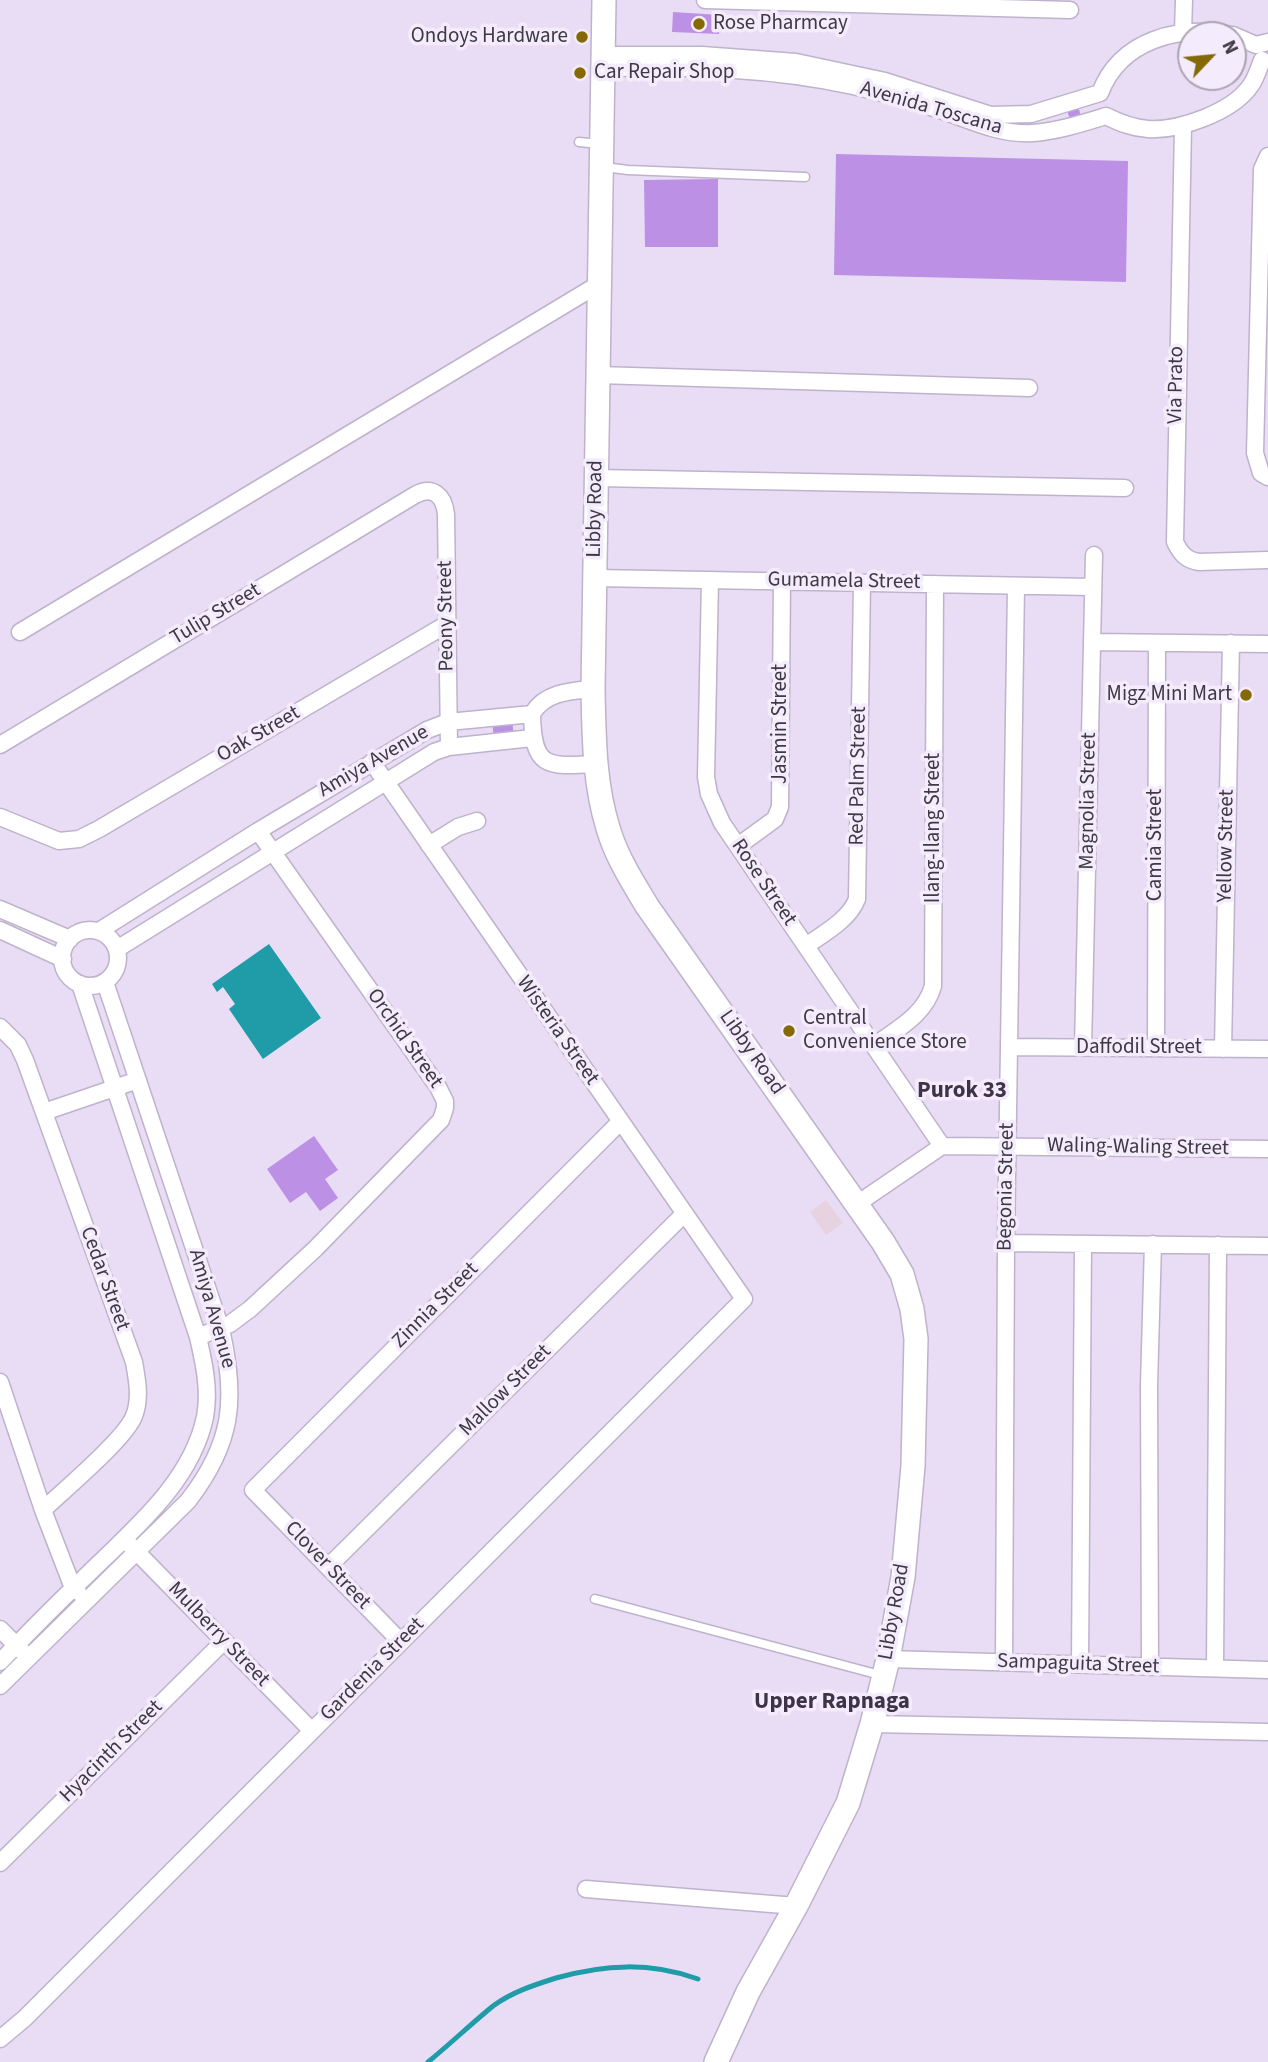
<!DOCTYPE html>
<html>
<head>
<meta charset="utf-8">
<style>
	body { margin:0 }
	#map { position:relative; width:1268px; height:2062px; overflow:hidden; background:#e9ddf6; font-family:"Source Sans 3",sans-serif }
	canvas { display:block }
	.north { position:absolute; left:1177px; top:21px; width:70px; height:70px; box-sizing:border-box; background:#f4ecfc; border:2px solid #aba4b2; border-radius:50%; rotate:64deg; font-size:19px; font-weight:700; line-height:28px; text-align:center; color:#3e3943 }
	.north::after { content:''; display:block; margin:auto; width:24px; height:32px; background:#856904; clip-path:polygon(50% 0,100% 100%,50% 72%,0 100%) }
</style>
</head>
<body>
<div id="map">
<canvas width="1268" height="2062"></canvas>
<div class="north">N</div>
</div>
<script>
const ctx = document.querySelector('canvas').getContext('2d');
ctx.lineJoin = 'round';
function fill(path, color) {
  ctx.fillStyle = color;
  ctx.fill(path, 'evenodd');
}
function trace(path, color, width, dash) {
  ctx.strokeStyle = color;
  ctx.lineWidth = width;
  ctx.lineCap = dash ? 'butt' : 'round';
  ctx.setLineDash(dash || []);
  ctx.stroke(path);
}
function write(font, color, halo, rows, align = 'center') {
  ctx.font = font + ' "Source Sans 3",sans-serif';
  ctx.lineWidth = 7;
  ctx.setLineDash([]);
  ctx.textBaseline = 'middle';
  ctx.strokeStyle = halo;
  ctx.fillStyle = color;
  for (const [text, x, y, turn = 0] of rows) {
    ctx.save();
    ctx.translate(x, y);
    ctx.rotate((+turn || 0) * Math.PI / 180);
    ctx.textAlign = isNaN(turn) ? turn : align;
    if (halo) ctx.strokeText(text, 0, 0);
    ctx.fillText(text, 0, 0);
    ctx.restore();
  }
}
fill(new Path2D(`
	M826,1200L843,1223L826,1235L810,1212Z`), '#e7d2e0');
fill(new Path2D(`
	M269,944L321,1018L263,1059L229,1009L235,1004L223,987L217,992L212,984Z`), '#209ca8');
trace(new Path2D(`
	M428,2062C450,2044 471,2024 493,2006C512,1992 534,1985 556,1978C605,1964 650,1962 698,1979`), '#209ca8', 5);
fill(new Path2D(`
	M673,12L720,15L719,34L672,32Z
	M1068 113a6 6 0 1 1 12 0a6 6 0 1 1-12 0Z
	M836,154L1128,161L1126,282L834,275Z
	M718,179V247H645L644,180Z
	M512,718L514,738L494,740L492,720Z
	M314,1136L338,1170L325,1179L338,1198L320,1211L306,1192L290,1203L267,1169Z`), '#bc90e5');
const service = new Path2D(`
	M579,142L600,144
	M604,167L628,170L805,177
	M595,1599L880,1675`);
const minor = new Path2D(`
	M705,0L1070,10
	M1183,32L1184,0
	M1233,35L1256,45L1268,42
	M603,55H702L796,62L885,81L991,115L1031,114L1100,93
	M603,68C687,66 771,68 853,86C884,93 916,102 946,112C974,122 1002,135 1033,133C1058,131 1083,123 1106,116C1120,123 1132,128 1148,129C1179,131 1233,112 1251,85C1256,78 1259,68 1262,60
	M1100,93C1121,39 1179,25 1231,35
	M1183,126L1175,542C1181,554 1186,560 1199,562L1268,560
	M1268,156L1262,169L1255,453L1261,473L1268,477
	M598,375L1029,388
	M597,478L1125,488
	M595,578L1093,587
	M710,580L706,777L709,794L722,823L942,1146
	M20,632L599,284
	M1092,642L1268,644
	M532,714C533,768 546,767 595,764
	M0,745L415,495C433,485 444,496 446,514L449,747
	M0,817L59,841L79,839L99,829L447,624
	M429,845L458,827L477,821
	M738,846L775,819L780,807L782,581
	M0,909L70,939
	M0,930L63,959
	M62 958a28 28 0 1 1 56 0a28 28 0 1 1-56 0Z
	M99,931L258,831L427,730L448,722L532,714C545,692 570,691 593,689
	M806,946C824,933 849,920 857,899L862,583
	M117,949L434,752L449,747L532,738
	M0,1027L18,1045L25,1060L134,1362C137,1379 141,1399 134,1416C126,1438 63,1491 43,1510
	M874,1046C897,1029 925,1015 933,986L935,584
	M1010,1047L1268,1049
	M1083,1048L1094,555
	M1156,1048L1157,643
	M1223,1049L1231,643
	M44,1112L138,1080
	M857,1204L942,1146L1268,1149
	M1006,1243L1268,1246
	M198,1337L230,1324L250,1309L316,1248L441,1120L445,1108V1101L438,1087L258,831
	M0,1382L43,1510L73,1588L78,1592
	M130,1545L312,1731
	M328,1567L684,1214
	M0,1629L22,1651
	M401,1642L253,1490L620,1122
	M888,1659L1268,1670
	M0,1662C28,1633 55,1605 84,1578C130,1532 191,1484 205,1417C210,1390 204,1363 198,1337L80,984
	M1004,1662L1006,1243L1016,586
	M1080,1664L1083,1244
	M1150,1667L1149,1385L1153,1244
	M1215,1668L1218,1245
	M0,1686L188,1501C233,1443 237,1399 221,1329L105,982
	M872,1724L1268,1732
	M0,1863L224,1641
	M586,1889L796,1906
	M0,2039L25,2018L744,1299L372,762`);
const secondary = new Path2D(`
	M604,0L593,689C594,736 594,783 608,828C616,856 632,881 647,906L883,1242L902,1274L912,1309L916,1339L913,1466L903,1577L888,1659L872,1724L848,1803L796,1906L748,1992L716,2062`);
trace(service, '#beb3cb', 11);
trace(minor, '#beb3cb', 19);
trace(secondary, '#beb3cb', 26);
trace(service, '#fff', 8);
trace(minor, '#fff', 16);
trace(secondary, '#fff', 23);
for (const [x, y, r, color] of [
	[699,24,7,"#856904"],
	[582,37,7,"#856904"],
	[580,73,7,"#856904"],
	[1246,695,7,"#856904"],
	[789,1031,7,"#856904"]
]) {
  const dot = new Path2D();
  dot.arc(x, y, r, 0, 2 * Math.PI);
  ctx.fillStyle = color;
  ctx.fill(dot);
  trace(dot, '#f4ecfc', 2.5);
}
write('21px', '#3e3943', '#f4ecfc', [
	["Rose Pharmcay",713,24],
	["Ondoys Hardware",568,37,"right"],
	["Car Repair Shop",594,73],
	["Migz Mini Mart",1232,695,"right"],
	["Central",803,1019],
	["Convenience Store",803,1043]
], 'left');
write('21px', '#3e3943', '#f4ecfc', [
	["Avenida Toscana",931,109,16],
	["Via Prato",1177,385,-89],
	["Libby Road",596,509,-89],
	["Gumamela Street",844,582,1],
	["Tulip Street",216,615,-31],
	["Peony Street",447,616,-91],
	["Jasmin Street",781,724,-90],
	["Oak Street",259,735,-30],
	["Amiya Avenue",374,762,-30],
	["Red Palm Street",859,776,-89],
	["Magnolia Street",1089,801,-89],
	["Ilang-Ilang Street",934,828,-90],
	["Camia Street",1156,845,-90],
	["Yellow Street",1227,846,-89],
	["Rose Street",763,883,56],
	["Wisteria Street",557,1031,55],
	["Orchid Street",404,1039,55],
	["Daffodil Street",1139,1048],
	["Libby Road",751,1053,55],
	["Waling-Waling Street",1138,1148,1],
	["Begonia Street",1007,1187,-89],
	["Cedar Street",104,1279,70],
	["Zinnia Street",436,1306,-45],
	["Amiya Avenue",211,1309,74],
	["Mallow Street",506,1391,-45],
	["Clover Street",327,1566,46],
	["Libby Road",895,1612,-80],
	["Mulberry Street",218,1635,46],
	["Sampaguita Street",1078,1665,2],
	["Gardenia Street",373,1670,-45],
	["Hyacinth Street",112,1752,-45]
]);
write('bold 23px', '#3e3448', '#f4ecfc', [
	["Purok 33",962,1092],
	["Upper Rapnaga",832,1703]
]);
</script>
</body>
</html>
